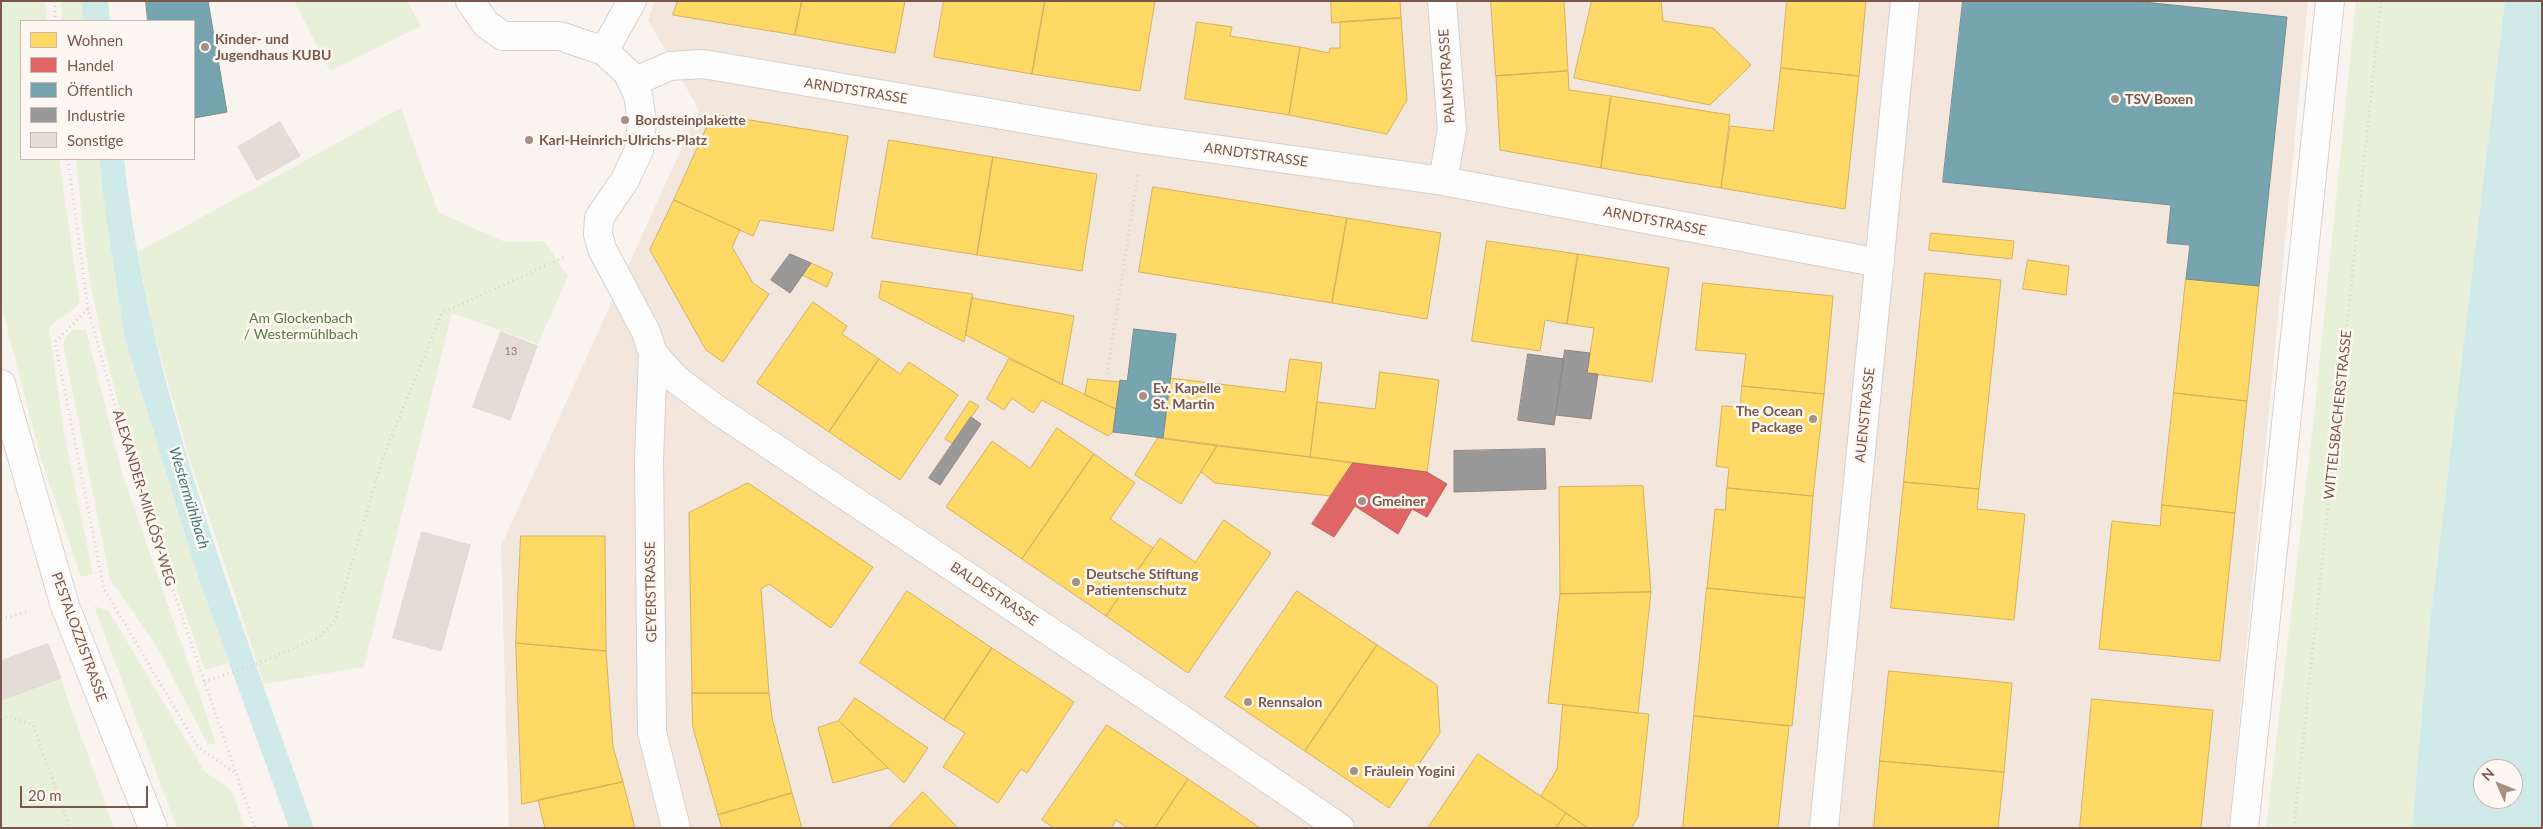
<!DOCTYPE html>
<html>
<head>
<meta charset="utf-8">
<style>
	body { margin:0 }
	#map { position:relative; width:2543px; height:829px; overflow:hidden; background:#f9f4ef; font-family:Lato,sans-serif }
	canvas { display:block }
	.frame { position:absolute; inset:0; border:2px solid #79584c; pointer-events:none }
	.legend { position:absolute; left:20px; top:20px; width:175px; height:140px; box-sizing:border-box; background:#fff8f2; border:1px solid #c9b8b0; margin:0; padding:6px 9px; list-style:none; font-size:15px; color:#79584c }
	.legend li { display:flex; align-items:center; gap:10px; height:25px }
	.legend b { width:25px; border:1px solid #c9b8b0 }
	.north { position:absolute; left:2473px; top:759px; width:50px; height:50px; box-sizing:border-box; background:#fff8f2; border:1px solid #c9b8b0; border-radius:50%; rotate:314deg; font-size:14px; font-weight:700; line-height:20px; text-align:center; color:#79584c }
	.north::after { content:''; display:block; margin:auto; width:18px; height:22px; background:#a68f85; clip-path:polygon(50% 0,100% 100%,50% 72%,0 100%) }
	.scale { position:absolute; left:20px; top:786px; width:128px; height:22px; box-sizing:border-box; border:2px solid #79584c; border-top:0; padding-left:6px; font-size:15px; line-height:18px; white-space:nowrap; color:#79584c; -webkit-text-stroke:4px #fff8f2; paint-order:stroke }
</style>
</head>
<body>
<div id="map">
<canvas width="2543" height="829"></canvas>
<div class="frame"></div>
<ul class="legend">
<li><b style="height:14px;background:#ffd966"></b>Wohnen</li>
<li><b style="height:14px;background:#e06666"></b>Handel</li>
<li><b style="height:14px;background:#76a5af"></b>Öffentlich</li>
<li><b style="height:14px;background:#999"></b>Industrie</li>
<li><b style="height:14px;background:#e6dcd6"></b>Sonstige</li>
</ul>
<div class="north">N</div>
<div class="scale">20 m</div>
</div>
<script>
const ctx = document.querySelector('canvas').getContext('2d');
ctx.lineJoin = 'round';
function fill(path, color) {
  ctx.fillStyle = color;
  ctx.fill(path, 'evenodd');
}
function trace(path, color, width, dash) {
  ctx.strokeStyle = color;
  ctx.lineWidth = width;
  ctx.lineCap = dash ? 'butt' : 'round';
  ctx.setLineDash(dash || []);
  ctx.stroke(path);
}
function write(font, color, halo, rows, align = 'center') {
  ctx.font = font + ' Lato,sans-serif';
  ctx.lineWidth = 5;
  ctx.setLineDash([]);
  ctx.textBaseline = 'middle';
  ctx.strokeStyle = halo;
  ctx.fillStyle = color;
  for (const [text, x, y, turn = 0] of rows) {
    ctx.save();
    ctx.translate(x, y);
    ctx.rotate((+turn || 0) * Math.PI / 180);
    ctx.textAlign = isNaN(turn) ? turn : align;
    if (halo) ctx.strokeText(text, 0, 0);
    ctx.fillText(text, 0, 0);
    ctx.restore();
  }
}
fill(new Path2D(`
	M655,1H2308L2229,828H509L501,546L699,110L648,20Z`), '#f2e6dd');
fill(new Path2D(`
	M1,1H45L47,21H21V159H59L80,304L49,327L64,433L93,574L81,577L40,455L1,305Z
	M61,1H81L84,21H62Z
	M294,1H407L421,26L330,71Z
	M2356,1H2505L2429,631L2412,828H2266L2315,407Z
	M401,108L438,212L505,242L544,241L568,276L538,344L452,313L364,667L264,684L187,451L153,329L138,252Z
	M76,159H99L106,218L125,339L198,577L229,663L205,670C163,549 119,427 94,301C84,254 81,206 76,159Z
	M73,330H86L122,473L216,743L208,745L157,647L110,579L63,344L66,336Z
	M94,606L109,611L205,772L232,791L245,828H177Z
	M48,644L114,828H1V661Z`), '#e8f0da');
fill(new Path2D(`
	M81,1H108L110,21H84Z
	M2505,1H2542V828H2412L2429,631ZM2483,769H2513V799H2483Z
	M99,159H124C149,390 238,610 314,828H289L198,577L125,339L106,218Z`), '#d0eaea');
const homes = new Path2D(`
	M678,1H802L795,35L673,15Z
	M802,1H905L895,53L795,35Z
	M944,1H1045L1032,74L934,57Z
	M1045,1H1155L1140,91L1032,74Z
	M1331,1H1400L1401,18L1332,23Z
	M1491,1H1564L1568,71L1496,76Z
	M1592,1H1661L1663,21L1713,28L1751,65L1710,105L1574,78Z
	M1787,1H1866L1859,76L1781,68Z
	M1401,18L1407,100L1387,134L1289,115L1300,47L1329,53L1330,48H1340V22Z
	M1197,22L1232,27L1230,36L1300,47L1289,115L1185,99Z
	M1781,68L1859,76L1845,209L1721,188L1730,126L1773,131Z
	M1568,71L1569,90L1611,96L1601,168L1500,150L1496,76Z
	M1611,96L1730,115L1721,188L1601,168Z
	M713,114L848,136L833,231L760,220L753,236L674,200Z
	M889,140L993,157L977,255L872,238Z
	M993,157L1097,174L1082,271L977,255Z
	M1153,187L1347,218L1332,303L1139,272Z
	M674,200L740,230L732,247L753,283L769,294L723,362L706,350L650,250Z
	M1347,218L1441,233L1427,319L1332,303Z
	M1931,233L2014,241L2012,259L1929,250Z
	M1487,241L1578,254L1567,324L1545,320L1540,351L1472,341Z
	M1578,254L1669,268L1652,382L1587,373L1594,328L1567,324Z
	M2028,260L2069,266L2066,295L2023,289Z
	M811,263L833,273L827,287L802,275Z
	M1925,273L2001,280L1979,489L1904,482Z
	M2186,279L2259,286L2247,401L2174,393Z
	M882,281L973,294L964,342L879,298Z
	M1703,283L1833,296L1824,394L1742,386L1746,354L1696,350Z
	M972,298L1074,316L1062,385L966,335Z
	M813,302L847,326L842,334L879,359L829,432L757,383Z
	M879,359L900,374L909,362L958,395L900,480L829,432Z
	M1009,359L1116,409L1113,432L1108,436L1042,400L1033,413L1012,398L1004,410L987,399Z
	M1290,359L1322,363L1310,457L1163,438L1170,378L1285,392Z
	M1380,372L1439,380L1427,472L1310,457L1317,402L1375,409Z
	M1088,379L1120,382L1116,409L1085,395Z
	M1742,386L1824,394L1813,496L1727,488L1729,468L1716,466L1722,406L1740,407Z
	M2174,393L2247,401L2235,513L2162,505Z
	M970,401L979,406L953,444L945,439Z
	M1057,428L1094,454L1022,559L946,507L992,441L1030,468Z
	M1158,438L1217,446L1181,504L1135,475Z
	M1217,446L1310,457L1353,463L1330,496L1215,483L1201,472Z
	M1094,454L1135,483L1110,519L1153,548L1106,616L1022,559Z
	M1904,482L1979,489L1977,509L2025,514L2014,620L1891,608Z
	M748,483L873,567L831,628L769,584L761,589L769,693H692L689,513Z
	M1643,486L1651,592L1560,594L1559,487Z
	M1727,488L1813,496L1805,598L1707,588L1715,509L1725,510Z
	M2162,505L2235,513L2220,661L2099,649L2112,521L2160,526Z
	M1224,520L1271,553L1188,673L1106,616L1160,538L1195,562Z
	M521,536H605L606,651L516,643Z
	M1707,588L1805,598L1792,726L1694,716Z
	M907,591L992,648L944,720L860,663Z
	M1297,591L1377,645L1305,751L1225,697Z
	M1651,592L1638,713L1548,703L1560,594Z
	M516,643L606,651L613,747L623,782L522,804Z
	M1377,645L1437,685L1440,733L1389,808L1305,751Z
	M992,648L1074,702L1027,773L1021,769L998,803L943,767L965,733L944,720Z
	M1889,671L2012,683L2004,772L1880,761Z
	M692,693H769L772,718L792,793L718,815L693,728Z
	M855,698L928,748L904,783L839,721Z
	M2092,699L2213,710L2201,828H2080Z
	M1563,705L1649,714L1638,817L1631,828H1588L1541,796L1557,769Z
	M1694,716L1789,726L1778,828H1683Z
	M839,721L888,768L833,783L818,728Z
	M1107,725L1188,779L1155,828H1128L1116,820L1111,828H1054L1042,820Z
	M1478,754L1566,813L1556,828H1428Z
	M1880,761L2004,772L1998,828H1874Z
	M1188,779L1240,814L1260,828H1155Z
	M623,782L635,828H545L538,800Z
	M923,792L958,828H889Z
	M792,793L802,828H722L718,815Z
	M1566,813L1588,828H1556Z`);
fill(homes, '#ffd966');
trace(homes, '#d7b25e', 1);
const shops = new Path2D(`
	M1353,463L1427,472L1447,484L1427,517L1412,509L1398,534L1355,506L1334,537L1312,524Z`);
fill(shops, '#e06666');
trace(shops, '#c1625e', 1);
const public = new Path2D(`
	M146,1H208L227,112L194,118V21H148Z
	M1963,1H2134L2287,17L2259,286L2186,279L2190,245L2167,243L2171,205L1943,182Z
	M1134,329L1176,334L1163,438L1113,432L1120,380L1127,381Z`);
fill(public, '#76a5af');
trace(public, '#778e91', 1);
const industry = new Path2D(`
	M790,254L811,263L790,293L771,280Z
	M1565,350L1590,353L1587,373L1598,374L1591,419L1556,415Z
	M1528,354L1564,359L1554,425L1518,420Z
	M971,417L981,424L940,485L929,478Z
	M1545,449L1546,489L1454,492V451Z`);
fill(industry, '#999');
trace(industry, '#8f8682', 1);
const building = new Path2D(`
	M280,122L300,156L257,180L238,147Z
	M501,332L537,346L510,420L473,407Z
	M422,532L470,545L441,651L393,638Z
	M48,644L61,678L1,700V661Z`);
fill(building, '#e6dcd6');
trace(building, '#e2d7d1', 1);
const minor = new Path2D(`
	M470,1L486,24L503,36H560L604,51L627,72L638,95L642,121L639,150L625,180L599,218L598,234L602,249L646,332L653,354L649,459L652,732L676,828
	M1442,1L1452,129L1443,181
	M604,51L632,1
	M633,82L670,66L703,64L1143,139L1443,181L1880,263
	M653,354L677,380L716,409L1175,715L1340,828
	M1,384L65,606L153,828`);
const secondary = new Path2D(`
	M1824,828L1905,1
	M2244,828L2330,1`);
trace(minor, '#d8d1cd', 30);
trace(secondary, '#d9cfcb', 30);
trace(new Path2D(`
	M54,1L56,21
	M68,159L88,309L141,498L255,828
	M88,309L55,342L104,589L198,747L234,772
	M1107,374L1138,174
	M1,619L30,611
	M204,682L264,661L319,637L335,620L382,460L442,313L567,256
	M1,719L9,716L33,725L70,828
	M2294,828L2381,1`), '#dbd2cf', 3, [1, 4]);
trace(minor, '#fefdfd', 28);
trace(secondary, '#fefdfd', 28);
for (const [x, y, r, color] of [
	[205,47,5,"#a68f85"],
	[2115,99,5,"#a68f85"],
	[625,120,5,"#a68f85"],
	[529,140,5,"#a68f85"],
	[1143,396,5,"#a68f85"],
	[1813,419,5,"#a68f85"],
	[1362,501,5,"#a68f85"],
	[1076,582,5,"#a68f85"],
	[1248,702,5,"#a68f85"],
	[1354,771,5,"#a68f85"]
]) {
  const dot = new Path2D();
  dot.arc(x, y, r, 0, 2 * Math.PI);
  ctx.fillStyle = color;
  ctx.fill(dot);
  trace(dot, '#fff8f2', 2);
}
write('11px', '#967b71', null, [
	["13",511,351]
]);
write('bold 14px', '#79584c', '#fff8f2', [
	["Kinder- und",215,39],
	["Jugendhaus KUBU",215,55],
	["TSV Boxen",2125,99],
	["Bordsteinplakette",635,120],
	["Karl-Heinrich-Ulrichs-Platz",539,140],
	["Ev. Kapelle",1153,388],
	["St. Martin",1153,404],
	["The Ocean",1803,411,"right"],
	["Package",1803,427,"right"],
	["Gmeiner",1372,501],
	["Deutsche Stiftung",1086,574],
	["Patientenschutz",1086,590],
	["Rennsalon",1258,702],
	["Fräulein Yogini",1364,771]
], 'left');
write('14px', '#79584c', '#fff8f2', [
	["PALMSTRASSE",1447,76,-94],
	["ARNDTSTRASSE",856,91,9],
	["ARNDTSTRASSE",1256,155,8],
	["ARNDTSTRASSE",1655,221,11],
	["AUENSTRASSE",1865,415,-84],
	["WITTELSBACHERSTRASSE",2338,415,-84],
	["ALEXANDER-MIKLÓSY-WEG",144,498,73],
	["GEYERSTRASSE",651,592,-91],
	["BALDESTRASSE",994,594,34],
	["PESTALOZZISTRASSE",79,637,70]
]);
write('14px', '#577941', '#fff8f2', [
	["Am Glockenbach",301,318],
	["/ Westermühlbach",301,334]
]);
write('italic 15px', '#3f7a7e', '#fff8f2', [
	["Westermühlbach",189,498,73]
]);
</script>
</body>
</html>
